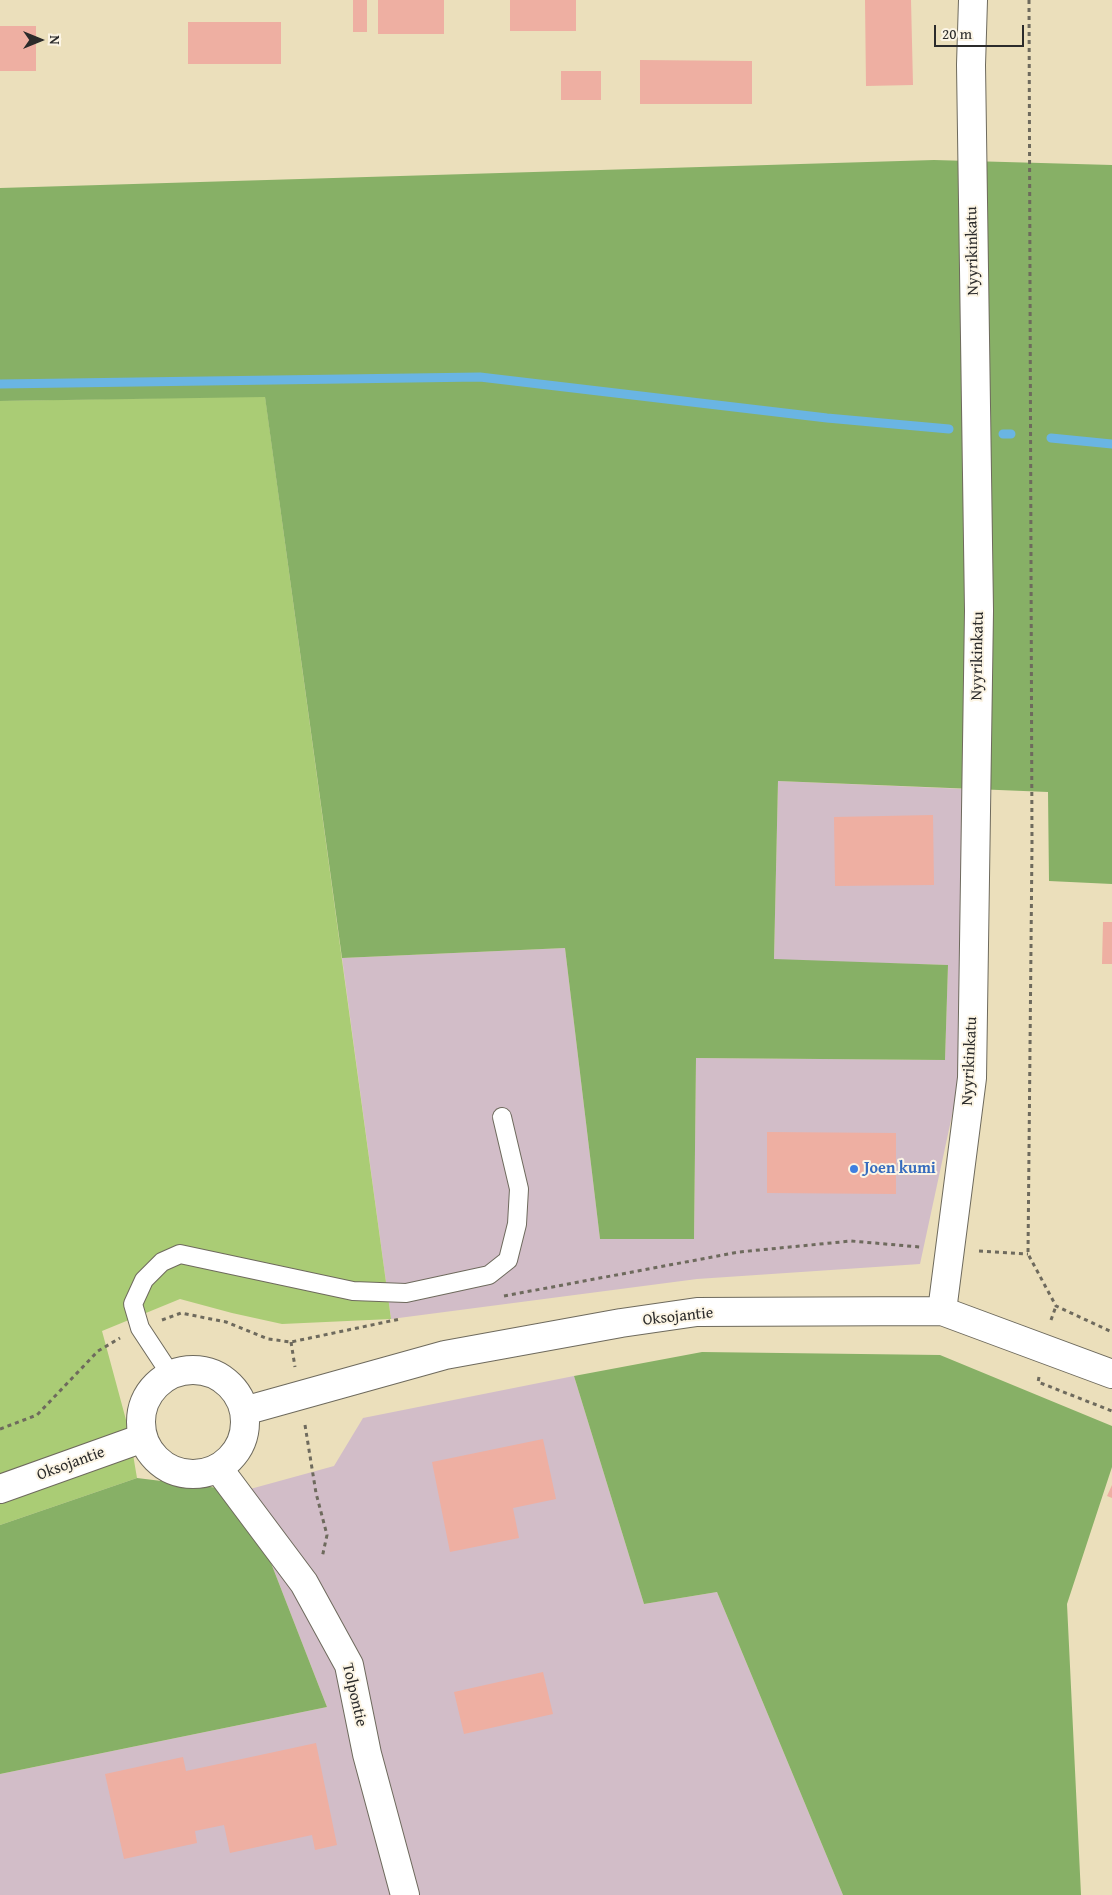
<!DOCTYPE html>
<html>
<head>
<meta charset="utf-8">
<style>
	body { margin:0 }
	#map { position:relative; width:1112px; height:1895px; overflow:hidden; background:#ebdfbb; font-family:"Gentium Book Plus",serif }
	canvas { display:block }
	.north { position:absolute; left:15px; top:15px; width:50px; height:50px; -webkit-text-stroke:4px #fcf5e5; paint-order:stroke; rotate:90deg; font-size:14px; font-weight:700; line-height:20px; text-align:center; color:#2b2b2b }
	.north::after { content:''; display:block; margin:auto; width:18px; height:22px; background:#2b2b2b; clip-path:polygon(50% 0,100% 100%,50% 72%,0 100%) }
	.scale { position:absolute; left:934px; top:25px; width:90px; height:22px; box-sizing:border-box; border:2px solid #2b2b2b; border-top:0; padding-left:6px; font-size:15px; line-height:18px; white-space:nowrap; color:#2b2b2b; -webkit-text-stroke:4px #fcf5e5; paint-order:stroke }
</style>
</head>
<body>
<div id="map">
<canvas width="1112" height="1895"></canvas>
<div class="north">N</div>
<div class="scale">20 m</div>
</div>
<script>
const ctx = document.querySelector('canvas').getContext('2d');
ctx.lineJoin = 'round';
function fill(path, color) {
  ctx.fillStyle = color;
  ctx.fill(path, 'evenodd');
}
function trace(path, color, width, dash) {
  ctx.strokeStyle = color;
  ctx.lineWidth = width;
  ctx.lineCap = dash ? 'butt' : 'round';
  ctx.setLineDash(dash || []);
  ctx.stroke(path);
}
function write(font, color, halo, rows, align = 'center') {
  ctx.font = font + ' "Gentium Book Plus",serif';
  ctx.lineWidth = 4;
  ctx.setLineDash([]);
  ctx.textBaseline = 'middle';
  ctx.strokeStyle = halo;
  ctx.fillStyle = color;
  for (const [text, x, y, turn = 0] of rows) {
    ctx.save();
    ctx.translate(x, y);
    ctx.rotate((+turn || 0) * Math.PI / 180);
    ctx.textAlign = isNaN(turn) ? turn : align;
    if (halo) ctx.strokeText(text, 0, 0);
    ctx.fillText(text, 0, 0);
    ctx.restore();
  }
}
fill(new Path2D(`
	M778,781L965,789L959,1083L920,1264L697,1279L391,1319L342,958L565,948L600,1239H694L696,1058L945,1060L948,965L774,960Z
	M574,1376L644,1604L717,1592L843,1895H0V1774L327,1707L243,1491L334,1466L363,1418Z`), '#d2bdc8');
fill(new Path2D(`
	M265,396L391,1319L282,1324L232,1313L180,1299L102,1331L129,1431L137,1478L0,1525V401Z`), '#aacc75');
fill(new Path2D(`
	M934,160L1112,165V884L1049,881L1048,792L778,781L774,959L948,965L945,1060L696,1058L694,1239H600L565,948L342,958L265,397L0,401V188Z
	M702,1352L940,1355L1112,1426V1467L1067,1604L1081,1895H843L717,1592L644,1604L574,1376Z
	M137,1478L243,1491L327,1707L0,1774V1525Z`), '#87b066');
trace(new Path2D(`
	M0,384L480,377L827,418L949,429
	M1003,434H1011
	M1051,438L1112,444`), '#6ab5e3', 9);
fill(new Path2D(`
	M353,0H367V32H353Z
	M378,0H444V34H378Z
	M510,0H576V31H510Z
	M865,0H911L913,85L866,86Z
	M188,22H281V64H188Z
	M0,26H36V71H0Z
	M640,60L752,61V104H640Z
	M561,71H601V100H561Z
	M933,815L934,885L835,886L834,817Z
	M1103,922H1112V964H1102Z
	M767,1132L896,1133V1194L767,1193Z
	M543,1439L556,1499L513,1508L519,1538L450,1552L432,1462Z
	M1112,1485V1498L1107,1496Z
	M543,1672L553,1714L464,1734L454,1692Z
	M316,1743L337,1845L315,1850L312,1835L230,1853L224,1825L195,1831L197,1843L124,1859L105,1774L183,1757L186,1771Z`), '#eeafa2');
const lane = new Path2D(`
	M171,1375L140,1328L133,1304L144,1280L162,1262L180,1254L353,1291L406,1293L489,1275L508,1260L517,1224L519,1189L502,1117`);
const street = new Path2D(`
	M218,1468L304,1583L349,1665L367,1754L405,1895`);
const secondary = new Path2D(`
	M942,1311L972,1078L979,611L971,65L973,0
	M141 1422a52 52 0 1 1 104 0a52 52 0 1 1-104 0Z
	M244,1411L445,1355L621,1323L697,1312L942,1311L1112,1374
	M0,1489L143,1438`);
trace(lane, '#6e6a5d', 20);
trace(street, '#6e6a5d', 30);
trace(secondary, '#6e6a5d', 30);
trace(new Path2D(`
	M1029,0L1032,844L1028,1254L1056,1306L1112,1332
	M979,1251L1028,1254
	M504,1296L739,1252L851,1241L920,1247
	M162,1320L181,1313L226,1322L268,1339L291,1342L400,1319
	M1051,1320L1056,1306
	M291,1342L295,1367
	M1039,1377L1038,1382L1112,1411
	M305,1425L316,1493L327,1535L322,1558
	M0,1429L37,1415L98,1351L120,1338`), '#6e6a5d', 3, [4, 4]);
trace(lane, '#fff', 18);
trace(street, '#fff', 28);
trace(secondary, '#fff', 28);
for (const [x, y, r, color] of [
	[854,1169,5,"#3f7fe0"]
]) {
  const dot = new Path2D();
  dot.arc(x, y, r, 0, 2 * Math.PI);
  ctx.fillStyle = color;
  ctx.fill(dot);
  trace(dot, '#fcf5e5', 2);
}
write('16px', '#2b2b2b', '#fcf5e5', [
	["Nyyrikinkatu",973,251,-91],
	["Nyyrikinkatu",978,656,-89],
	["Nyyrikinkatu",970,1061,-87],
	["Oksojantie",678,1317,-6],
	["Oksojantie",71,1464,-20],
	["Tolpontie",354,1695,77]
]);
write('bold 16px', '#366cbe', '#fcf5e5', [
	["Joen kumi",864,1169]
], 'left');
</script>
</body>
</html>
